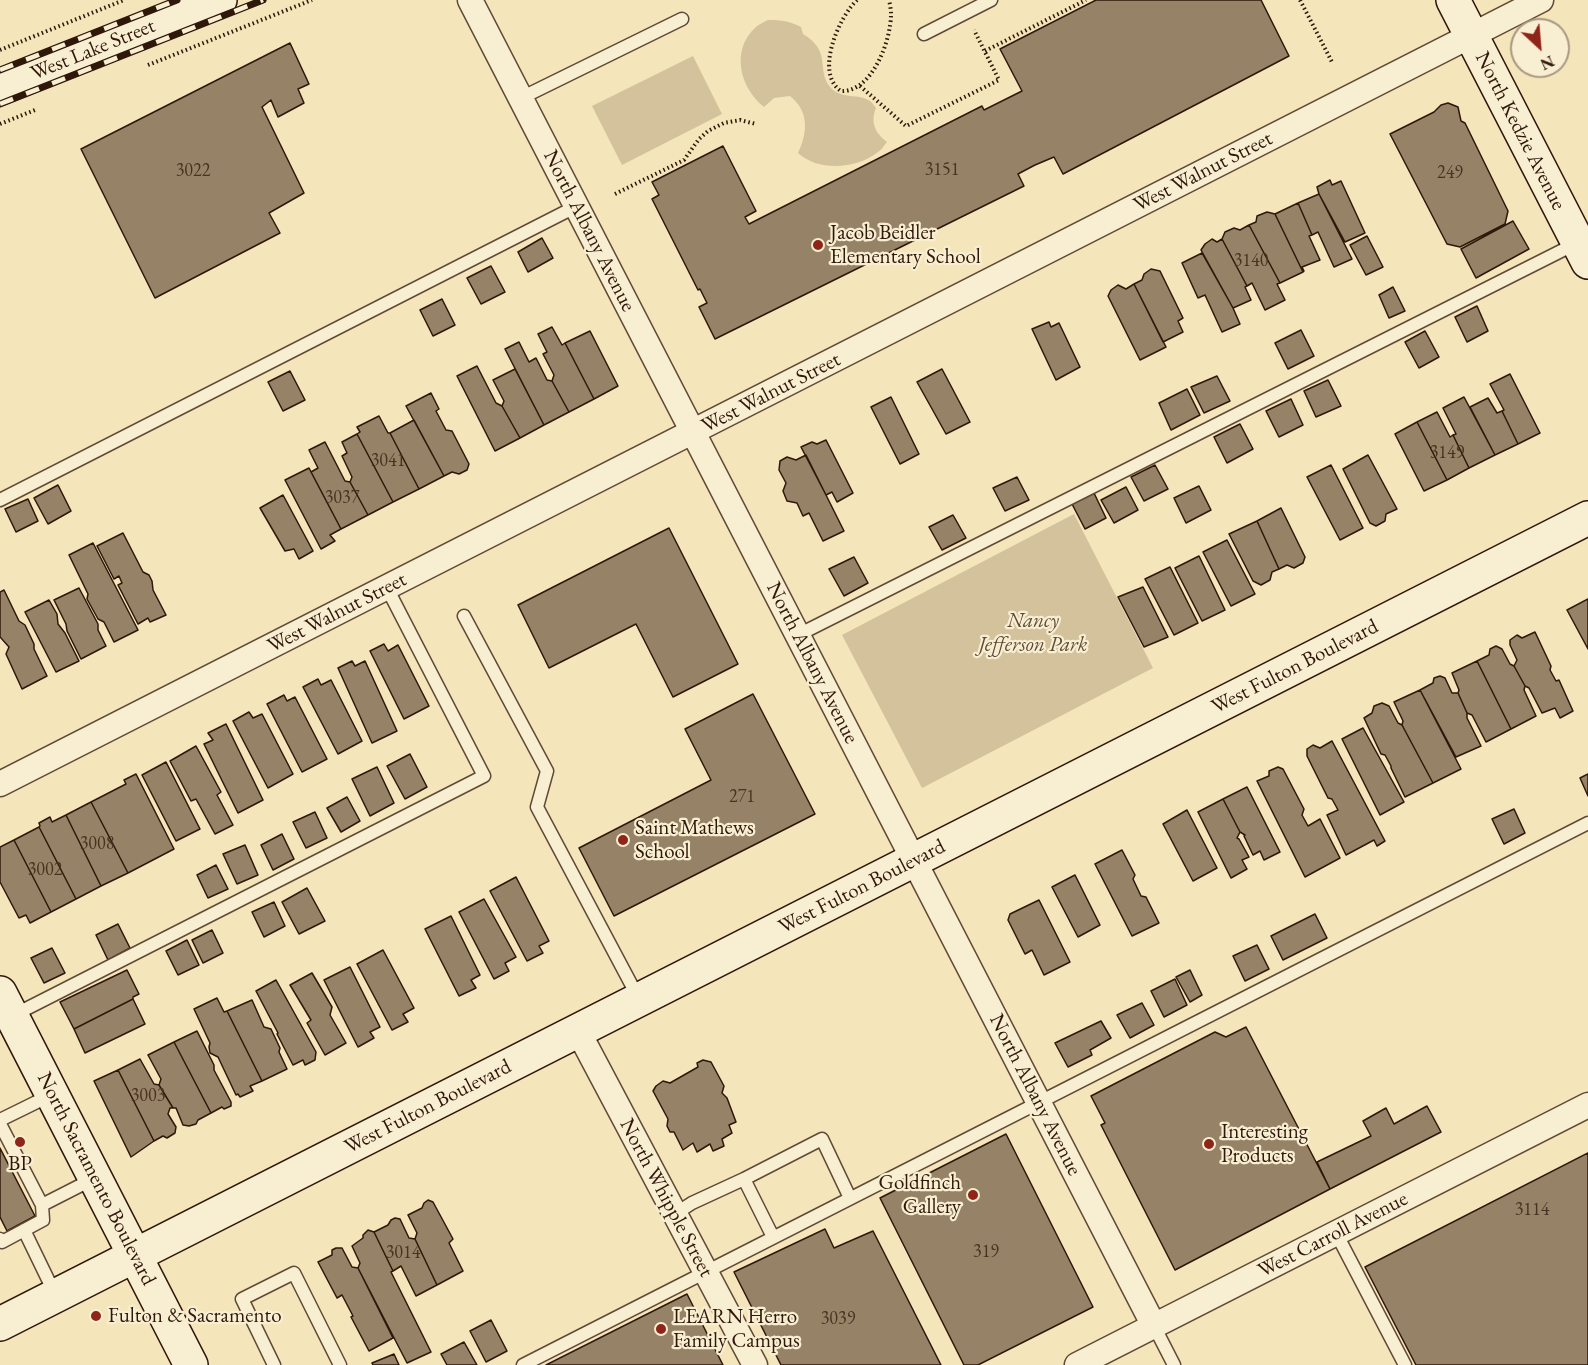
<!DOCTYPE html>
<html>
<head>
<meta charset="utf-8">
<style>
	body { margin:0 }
	#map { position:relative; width:1588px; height:1365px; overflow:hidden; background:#f5e5ba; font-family:"EB Garamond",serif }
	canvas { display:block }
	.north { position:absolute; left:1510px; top:18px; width:60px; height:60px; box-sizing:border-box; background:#f8eed2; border:2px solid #a89882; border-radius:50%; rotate:154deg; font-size:16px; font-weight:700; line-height:24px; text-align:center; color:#2f170a }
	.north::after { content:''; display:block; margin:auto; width:21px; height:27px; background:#8f2418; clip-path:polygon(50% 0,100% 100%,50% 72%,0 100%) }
</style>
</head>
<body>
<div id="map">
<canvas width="1588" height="1365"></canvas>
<div class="north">N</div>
</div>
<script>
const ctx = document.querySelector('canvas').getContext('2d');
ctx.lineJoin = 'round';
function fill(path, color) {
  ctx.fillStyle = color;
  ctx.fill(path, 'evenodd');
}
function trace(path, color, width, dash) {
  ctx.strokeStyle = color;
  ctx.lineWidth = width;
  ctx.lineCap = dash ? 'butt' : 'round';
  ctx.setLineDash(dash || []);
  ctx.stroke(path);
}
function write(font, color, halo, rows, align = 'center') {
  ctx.font = font + ' "EB Garamond",serif';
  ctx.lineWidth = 4.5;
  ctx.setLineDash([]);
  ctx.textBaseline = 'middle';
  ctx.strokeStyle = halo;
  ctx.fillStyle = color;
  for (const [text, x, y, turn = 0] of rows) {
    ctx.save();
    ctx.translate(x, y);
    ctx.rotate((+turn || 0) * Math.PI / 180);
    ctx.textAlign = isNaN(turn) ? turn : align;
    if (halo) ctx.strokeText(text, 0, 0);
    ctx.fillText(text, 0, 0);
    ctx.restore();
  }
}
fill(new Path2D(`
	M768,20C781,20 790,21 801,27L803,34C832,51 816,69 830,87C841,100 859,93 870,101C873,103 874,106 876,108C870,122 875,133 887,142C884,145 882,150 878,152C856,169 819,172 798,153C808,132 809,111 790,96L774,98L764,107C740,88 730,50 756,27C759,24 764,22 768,20Z
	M693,56L722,114L622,165L592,106Z
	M1074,514L1153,668L922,788L842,635Z`), '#d3c29c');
const building = new Path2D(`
	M1096,0H1261L1289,56L1063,174L1054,157L1035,165L1018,174L1024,186L715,339L699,307L707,303L700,289L698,290L652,199L659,195L652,182L723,146L756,211L745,217L749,224L982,106L984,110L1022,91L1000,49Z
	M290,43L309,84L298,89L304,103L278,117L271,100L262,107L304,193L269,213L280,233L155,298L81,149Z
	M1448,103L1458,107L1461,121L1465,123L1508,211L1505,224L1460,247L1447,244L1390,134L1434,112L1441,105Z
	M1330,180L1332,185L1341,181L1365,233L1345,242L1319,194L1317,187Z
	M1319,194L1352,259L1334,267L1318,232L1312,235L1298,203Z
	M1298,203L1312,235L1309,236L1320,260L1302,267L1304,271L1303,272L1275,214Z
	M1267,212L1275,214L1303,272L1280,283L1249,225L1256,222L1257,216Z
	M1513,221L1529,249L1476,278L1461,249Z
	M1249,225L1280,283L1277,284L1285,300L1265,310L1252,283L1247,286L1222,239L1225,232L1234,228L1240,230Z
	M1367,236L1383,267L1366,275L1350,245Z
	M542,238L553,258L528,272L518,252Z
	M1212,239L1217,242L1222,239L1247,286L1245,287L1251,300L1233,308L1201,250L1205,244Z
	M1202,253L1233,308L1240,324L1222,332L1205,295L1198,298L1182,263Z
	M491,266L505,292L481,304L467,278Z
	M1151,269L1160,271L1183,318L1178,321L1183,332L1163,342L1134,284L1142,280L1144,274Z
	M1134,284L1166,347L1140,360L1108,296L1111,290L1118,285L1126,289Z
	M1393,287L1405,311L1389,318L1379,295Z
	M442,299L455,325L433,336L420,310Z
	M1477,306L1488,331L1467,342L1455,317Z
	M1049,322L1051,327L1059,323L1080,367L1056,380L1032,329Z
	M552,327L562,345L565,343L594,399L569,412L552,381L554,375L543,354L547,352L538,334Z
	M1301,330L1314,356L1288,369L1275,343Z
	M590,331L618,386L594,399L565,343Z
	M1425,331L1439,357L1419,368L1405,342Z
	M519,342L529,362L536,358L547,380L552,381L569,412L544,425L505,349Z
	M477,366L496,403L502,406L520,438L495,451L457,376Z
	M515,369L544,425L520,438L502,406L504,401L493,380Z
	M942,369L970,422L946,434L917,382Z
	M290,371L305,400L283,411L268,382Z
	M1510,374L1540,433L1518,444L1502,411L1504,410L1490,384Z
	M1217,376L1230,401L1204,413L1191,387Z
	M1328,380L1341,406L1316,417L1304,391Z
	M1187,389L1200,415L1171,430L1159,403Z
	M431,393L439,409L436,411L446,430L452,431L469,464L467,470L459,474L452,472L444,476L406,406Z
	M891,397L919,454L900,464L871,407Z
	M1464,397L1495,455L1469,468L1453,435L1456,434L1443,408Z
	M1488,398L1497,413L1502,411L1518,444L1495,455L1470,407Z
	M1291,399L1303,425L1279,437L1266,411Z
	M1437,412L1450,437L1453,435L1469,468L1447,480L1417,422Z
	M379,416L388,433H390L419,489L393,502L357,434L360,432L357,427Z
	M414,420L444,476L419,489L390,433Z
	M1417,422L1447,480L1424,491L1395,434Z
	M1240,424L1253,449L1227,463L1214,437Z
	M357,434L393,502L368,515L350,482L352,477L342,456L347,453L342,442Z
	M826,440L853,493L837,502L832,492L826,495L801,447L812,442L817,444Z
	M325,442L345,481L350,482L368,515L341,529L311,472L318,468L309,450Z
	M806,455L844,531L823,541L809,513L803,516L797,503L787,501L783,491L786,483L779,470L780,461L787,457L796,460Z
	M1368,455L1397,509L1386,514L1385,521L1376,526L1370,523L1343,469Z
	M1155,465L1168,489L1144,501L1131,477Z
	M1331,465L1363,528L1340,540L1307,477Z
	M309,468L341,529L330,535L335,541L321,549L285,480Z
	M1017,477L1029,500L1005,511L993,488Z
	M58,485L71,511L48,524L34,498Z
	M1199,486L1211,510L1186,523L1174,498Z
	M1126,487L1138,510L1114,523L1101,500Z
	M1094,493L1106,518L1085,529L1072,504Z
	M283,495L313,551L299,559L294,549L285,551L260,508Z
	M28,499L38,521L16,532L5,509Z
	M1281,508L1305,557L1303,563L1294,568L1287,565L1279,569L1257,521Z
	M953,515L966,538L942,550L929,527Z
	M1257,521L1279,569L1272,572L1270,580L1261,585L1253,581L1229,534Z
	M669,528L738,664L673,697L636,624L549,668L518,605Z
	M123,533L143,572L149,575L152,581L153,590L166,615L150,622L148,618L138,624L118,585L122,583L119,576L114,579L97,546Z
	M1227,540L1255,594L1231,606L1203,552Z
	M93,543L138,630L114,642L104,622L98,619L87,599L88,594L69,555Z
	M1199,556L1225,610L1202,621L1175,568Z
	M854,557L868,583L844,596L829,569Z
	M1170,567L1198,623L1174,635L1145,579Z
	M1143,587L1168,637L1144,647L1118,597Z
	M79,588L98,624V630L106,646L81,659L67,631L66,624L54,600Z
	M4,590L19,621L25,625L34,644V649L47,676L22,689L6,654L9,647L0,637V592Z
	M1588,599V649L1567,610Z
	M49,600L57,614L58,624L65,633L79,661L56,672L25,612Z
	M1535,632L1551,666L1550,670L1556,681L1559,680L1573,711L1560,718L1555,708L1542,713L1529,688L1525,686L1514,666L1517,660L1510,645V640L1517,635L1522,638Z
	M384,644L388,651L398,645L429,706L404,719L370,651Z
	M1496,646L1502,649L1510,664L1514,666L1525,686L1524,690L1536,716L1511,729L1477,661L1489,655L1490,649Z
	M352,661L355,666L365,661L397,731L372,743L338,668Z
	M1477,661L1511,729L1486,742L1472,715L1467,713L1458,693L1459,690L1452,673Z
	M1440,676L1445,678L1452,693H1458L1467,713V718L1481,746L1456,757L1420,690L1433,683L1434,678Z
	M318,679L321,685L331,680L362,741L338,754L303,687Z
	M1420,690L1461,769L1433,783L1402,725L1403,721L1394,702Z
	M753,694L815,814L614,916L579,848L711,780L685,729Z
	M284,695L287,701L295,697L327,759L302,772L267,704Z
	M1382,703L1389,706L1398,723L1402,725L1433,783L1405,797L1391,768V766L1385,755L1381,754L1364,718L1372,713L1374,706Z
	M249,712L253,718L262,714L293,774L268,788L233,721Z
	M226,724L263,800L238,813L204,744L213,740L208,733Z
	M1363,728L1404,802L1380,815L1342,739Z
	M1332,741L1385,841L1377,846L1374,840L1346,855L1327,815L1338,810L1332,799L1328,798L1307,756V749L1313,745L1320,748Z
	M196,746L221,792L217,795L233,825L215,834L196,799L191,801L170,761Z
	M410,754L427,787L405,799L387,766Z
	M166,762L200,829L176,841L142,775Z
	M377,767L394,803L370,816L352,779Z
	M1278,767L1283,769L1304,809L1302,815L1308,826L1320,819L1340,858L1305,877L1257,781L1269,776V771Z
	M136,774L174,849L128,873L91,802L126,784L124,780Z
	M1588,774V796L1580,778Z
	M1247,787L1280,852L1264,860L1260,851L1253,855L1244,836L1245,835L1240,832L1223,799Z
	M347,797L360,821L341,832L327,808Z
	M1223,799L1240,832L1237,838L1239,839L1249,857L1242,860L1247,869L1231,878L1198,812Z
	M91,802L128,873L101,886L66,815Z
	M1514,809L1525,833L1504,844L1492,819Z
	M1187,810L1217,868L1193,881L1163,824Z
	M315,812L327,838L306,848L293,822Z
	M66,815L101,886L76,899L39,827L40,826L39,823L50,817L52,822Z
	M39,827L76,899L51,912L14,840Z
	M282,834L294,859L273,870L261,845Z
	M14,840L51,912L30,923L26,915L19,918L0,882V847Z
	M245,845L258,875L237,884L223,854Z
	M1122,850L1135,875L1133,879L1141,896L1146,897L1159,923L1132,936L1095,864Z
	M216,865L228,889L208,898L197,875Z
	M1075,875L1100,925L1078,937L1052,887Z
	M516,877L549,941L539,946L543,953L527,961L490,891Z
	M307,888L325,921L299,934L282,902Z
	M484,899L516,957L505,963L509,971L494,979L459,912Z
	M1039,900L1070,962L1044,975L1032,950L1025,954L1008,920L1010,914Z
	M274,902L285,926L264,937L252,912Z
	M1315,914L1327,938L1283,960L1271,936Z
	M451,916L480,975L471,980L476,988L459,996L425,929Z
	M118,924L130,948L108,960L96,935Z
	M212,930L223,953L203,963L192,940Z
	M187,940L199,965L178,975L166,951Z
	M1257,945L1269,969L1245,981L1233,956Z
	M52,948L65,973L44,983L31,958Z
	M383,950L414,1008L403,1014L408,1022L392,1030L357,964Z
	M350,967L380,1027L370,1032L374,1038L358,1047L324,980Z
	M127,970L139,994L133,997V999L74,1029L60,1002Z
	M1190,970L1202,995L1190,1002L1176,977Z
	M312,973L332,1007L330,1015L346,1043L325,1055L307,1023L311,1020L290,985Z
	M1175,979L1187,1005L1164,1017L1151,991Z
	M276,980L316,1052L315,1060L305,1065L303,1060L293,1065L277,1034L278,1033L256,991Z
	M217,998L224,1012L227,1011L262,1081L250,1086L253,1091L240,1097L238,1094L236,1095L218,1057L210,1053L209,1047L210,1043L194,1009Z
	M133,999L145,1024L85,1053L74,1029Z
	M252,1000L264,1027L271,1029L280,1048L279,1052L287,1069L262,1081L227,1011Z
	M1142,1003L1154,1025L1130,1038L1117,1015Z
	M1101,1021L1111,1038L1090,1050L1092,1055L1068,1067L1055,1043Z
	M1246,1027L1330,1189L1175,1270L1101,1125L1105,1123L1091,1096L1215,1032L1226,1037Z
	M197,1031L214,1065V1070L231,1102V1106L224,1109L222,1107L211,1113L174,1042Z
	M174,1042L211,1113L198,1120L196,1124L189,1126L183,1125L176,1108H173L159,1085L161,1079L148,1055Z
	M140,1059L154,1084L159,1085L173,1108H170L168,1114L176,1127L175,1133L167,1138L163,1136L154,1141L118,1070Z
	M703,1060L711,1062L724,1086L722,1093L727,1098L736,1122L729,1125L732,1133L722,1139L724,1146L713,1151L710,1144L697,1152L693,1143L683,1150L674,1132H670L667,1126L668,1119L653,1091L656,1086L663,1081L670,1083L698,1067L697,1063Z
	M118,1070L154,1141L131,1157L94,1081Z
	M1427,1106L1441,1132L1330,1189L1317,1162L1371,1136L1363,1121L1386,1108L1394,1124Z
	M1006,1134L1093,1307L978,1365H964L880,1198Z
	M0,1148L35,1216L7,1231L0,1217Z
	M1588,1153V1365H1416L1365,1267Z
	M428,1200L433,1202L453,1239L449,1243L463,1271L437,1285L415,1239L417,1233L408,1215L422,1208L424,1203Z
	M395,1218L400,1219L409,1238L415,1239L437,1285L416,1296L401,1266L393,1271L374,1232L388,1225L391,1220Z
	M825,1229L834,1248L873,1231L941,1365H781L734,1272Z
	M368,1230L374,1232L393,1271L391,1272L431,1352L407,1363L358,1268L360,1263L352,1246L363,1238V1235Z
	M336,1248H342L352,1267L358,1268L393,1338L369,1351L351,1317L353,1316L342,1295L337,1298L318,1262L332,1255V1250Z
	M687,1294L723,1365H546Z
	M491,1320L507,1351L486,1362L470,1331Z
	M464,1342L477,1365H447L441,1354Z
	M394,1354L399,1365H373L372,1363Z`);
fill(building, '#968266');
trace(building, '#2f170a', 1.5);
const lane = new Path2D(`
	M924,34L991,0
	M521,98L682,19
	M0,500L577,206
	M464,616L547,771L537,807L639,999
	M798,635L1577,243
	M14,1015L484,776L387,588
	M0,1120L51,1095
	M0,1124L42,1205L43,1220L2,1242L0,1239
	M744,1179L773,1237
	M42,1205L95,1178
	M675,1214L692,1203L744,1179L822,1139L850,1198
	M24,1230L55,1294
	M1336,1233L1405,1365
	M1154,1326L1174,1365
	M274,1365L242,1299L294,1273L340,1365
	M523,1365L1588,823`);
const street = new Path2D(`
	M470,0L1154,1326
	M0,784L1541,0
	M578,1031L755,1365
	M1077,1365L1588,1105`);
const secondary = new Path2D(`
	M1453,0L1588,262
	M0,88L220,0
	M0,993L191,1365
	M0,1324L1588,518`);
trace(lane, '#604a36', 15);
trace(street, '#604a36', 27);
trace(secondary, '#2f170a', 36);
trace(new Path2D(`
	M857,0C839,17 814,73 841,91C872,92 891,41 891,14C891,10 890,4 889,0
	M1300,0L1333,64
	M0,50L124,0
	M985,51L1086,0
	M148,65L312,0
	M860,86L906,126L999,80L974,30
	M0,124L35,110
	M615,194L684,160L699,139L708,131L724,123L740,120L756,124`), '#2f170a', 4, [1.5, 3]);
trace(lane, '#f8eed2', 12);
trace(street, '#f8eed2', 24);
trace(secondary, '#f8eed2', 33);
const rail = new Path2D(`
	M0,70L177,0
	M0,104L263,0`);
trace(rail, '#2f170a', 7);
trace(rail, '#f8eed2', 4.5, [14]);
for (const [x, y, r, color] of [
	[818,245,6,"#8f2418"],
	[623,840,6,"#8f2418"],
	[20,1142,6,"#8f2418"],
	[1209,1144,6,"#8f2418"],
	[973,1195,6,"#8f2418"],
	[96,1316,6,"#8f2418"],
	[661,1329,6,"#8f2418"]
]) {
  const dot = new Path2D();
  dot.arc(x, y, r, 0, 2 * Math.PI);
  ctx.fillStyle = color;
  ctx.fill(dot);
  trace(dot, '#f8eed2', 2);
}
write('18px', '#493221', null, [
	["3151",942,170],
	["3022",193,171],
	["249",1450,173],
	["3140",1251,261],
	["3149",1447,453],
	["3041",388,461],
	["3037",342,498],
	["271",742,797],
	["3008",97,844],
	["3002",45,870],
	["3003",148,1096],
	["3114",1532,1210],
	["319",986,1252],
	["3014",403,1253],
	["3039",838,1319]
]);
write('21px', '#2f170a', '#f8eed2', [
	["West Lake Street",93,50,-22],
	["North Kedzie Avenue",1520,131,63],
	["West Walnut Street",1203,172,-27],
	["North Albany Avenue",589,231,63],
	["West Walnut Street",771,393,-27],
	["West Walnut Street",337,613,-27],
	["North Albany Avenue",812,663,63],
	["West Fulton Boulevard",1295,667,-27],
	["West Fulton Boulevard",862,887,-27],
	["North Albany Avenue",1035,1095,63],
	["West Fulton Boulevard",428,1107,-27],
	["North Sacramento Boulevard",96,1179,63],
	["North Whipple Street",666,1198,62],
	["West Carroll Avenue",1333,1235,-27]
]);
write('21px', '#2f170a', '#f8eed2', [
	["Jacob Beidler",830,233],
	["Elementary School",830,257],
	["Saint Mathews",635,828],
	["School",635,852],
	["Interesting",1221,1132],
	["Products",1221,1156],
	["BP",20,1164,"center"],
	["Goldfinch",961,1183,"right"],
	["Gallery",961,1207,"right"],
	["Fulton & Sacramento",108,1316],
	["LEARN Herro",673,1317],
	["Family Campus",673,1341]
], 'left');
write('italic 21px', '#604a36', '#f8eed2', [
	["Nancy",1033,621],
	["Jefferson Park",1033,645]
]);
</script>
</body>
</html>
